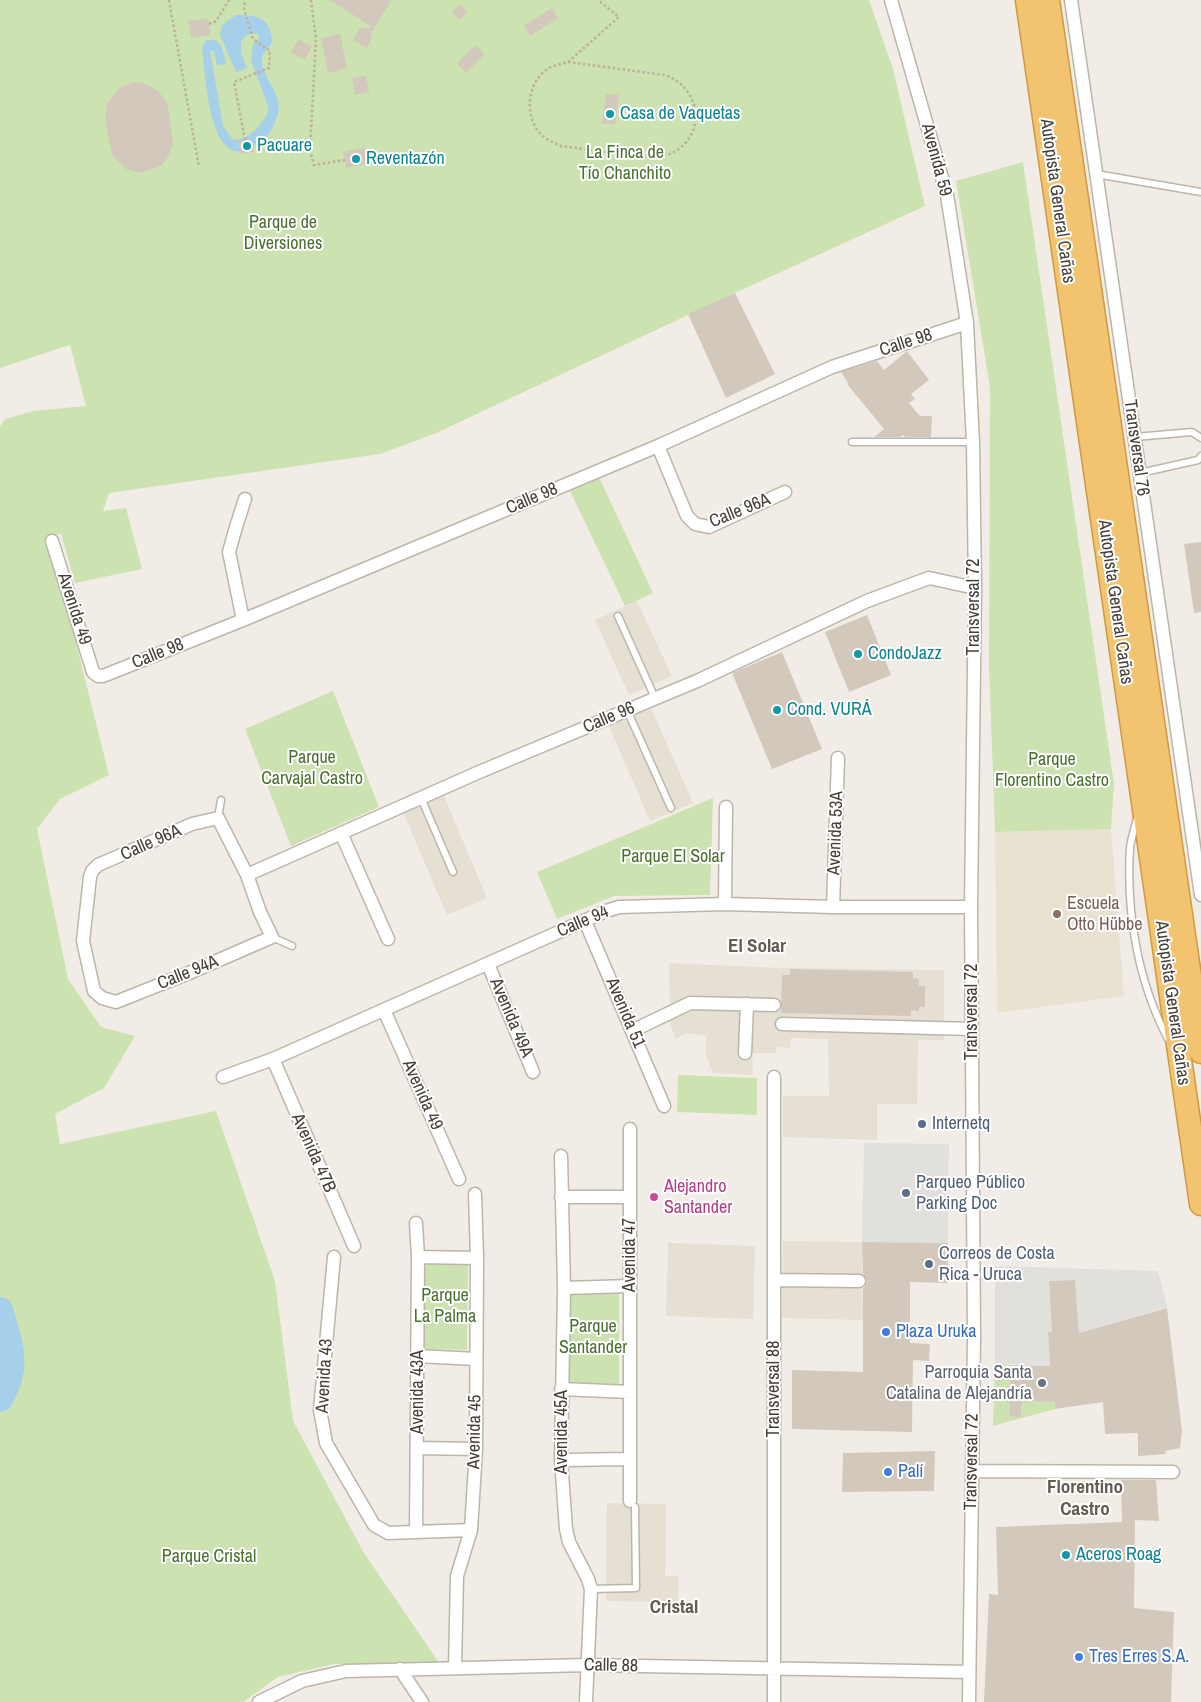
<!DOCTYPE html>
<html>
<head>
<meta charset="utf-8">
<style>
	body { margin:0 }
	canvas { display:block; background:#f1ede6 }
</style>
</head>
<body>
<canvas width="1201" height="1702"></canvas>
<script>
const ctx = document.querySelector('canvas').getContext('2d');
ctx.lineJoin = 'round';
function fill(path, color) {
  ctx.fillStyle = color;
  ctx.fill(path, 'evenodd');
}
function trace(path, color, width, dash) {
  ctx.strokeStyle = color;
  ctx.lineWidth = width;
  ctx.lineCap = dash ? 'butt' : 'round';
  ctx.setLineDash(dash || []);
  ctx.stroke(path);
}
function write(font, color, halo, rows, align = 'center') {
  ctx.font = font + ' "Archivo Narrow",sans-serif';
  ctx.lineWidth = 4;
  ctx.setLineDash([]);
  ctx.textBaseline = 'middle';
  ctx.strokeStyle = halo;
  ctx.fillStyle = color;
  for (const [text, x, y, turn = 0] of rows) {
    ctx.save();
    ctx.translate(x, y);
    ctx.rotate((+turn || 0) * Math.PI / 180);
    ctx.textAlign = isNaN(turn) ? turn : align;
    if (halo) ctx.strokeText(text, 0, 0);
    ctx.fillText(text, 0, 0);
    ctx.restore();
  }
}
fill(new Path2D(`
	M637,601L672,676L629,695L595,620Z
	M650,706L693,803L650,821L608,724Z
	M444,796L487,898L447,915L403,812Z
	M669,963L780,968L944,970V1040H918L917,1104H877V1140L783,1137V1096H829L828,1039L791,1038L790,1048L777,1047L776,1053H752L753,1075L713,1073L706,1056V1036L686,1033L676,1039L669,1021L638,1035L670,1009Z
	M783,1241L862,1242L863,1320L782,1318Z
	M668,1243L755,1246L753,1319L666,1316Z
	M607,1503L666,1504L665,1576H679L678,1602L606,1601Z`), '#e5dfd4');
fill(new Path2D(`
	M1111,829L1124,996L997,1013L995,832Z`), '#e9e2d0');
fill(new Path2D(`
	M0,0H869L893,69L925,206L735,293L434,434L380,454L109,493L103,511L126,508L142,569L75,583L61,534L49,535L109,775L60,799L37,829L68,979L101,1027L135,1036L104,1088L55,1114L60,1144L216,1111L275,1281L293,1421L364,1553L440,1664H334L278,1677L243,1702H0V427L5,419L33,411L86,406L70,345L0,368Z
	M1023,162L1114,784L1111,829L995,832L989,666L990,387L956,181Z
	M599,477L653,593L625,606L570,491Z
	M333,691L379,807L291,846L245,729Z
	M713,798L710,895L614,896L557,919L537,872Z
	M678,1075L757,1078V1115L677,1112Z
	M422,1261L468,1263L467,1350L423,1349Z
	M568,1292H619V1384L568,1383Z
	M995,1363L1011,1365L1010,1400L1055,1402V1409L993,1426ZM1009,1405L1022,1406L1021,1416H1009Z`), '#cde2b1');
fill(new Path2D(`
	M864,1143L949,1144L948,1243L862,1242Z
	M995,1266L1158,1271L1167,1307L1079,1333L1075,1280L1049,1281L1052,1327L1058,1332H1048L1050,1366L995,1363Z`), '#e2e0dd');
fill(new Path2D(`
	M236,15C257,15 271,17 272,42C269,49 261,52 262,61C263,83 288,95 275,122C271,131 267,138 258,143C251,147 242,153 234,151C208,143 205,71 202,48L206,40H216L222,47L226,64L217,65L214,51H210L223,126L233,140C250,140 263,124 269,109L251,60L253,44L259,40V35C253,31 245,35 241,41V53L247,68L236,72L220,35L222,25Z`), '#a6cfea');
trace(new Path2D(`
	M0,1310C10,1346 20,1364 0,1399`), '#a6cfea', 26);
fill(new Path2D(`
	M330,0H392L370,34L373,36L367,48L353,40L359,29L372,27Z
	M461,4L467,13L459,20L452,11Z
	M552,8L558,18L530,36L524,26Z
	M208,18L211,35L191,38L188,21Z
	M340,34L347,68L328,73L321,38Z
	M298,39L312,47L305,60L291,52Z
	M476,45L485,54L466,73L457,63Z
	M366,75L369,92L355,95L352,78Z
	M134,82L146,84L158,91L167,102L173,142L168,157L161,166L139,173L126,169L112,155L105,119L107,104L114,94L121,87Z
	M606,94L619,95L615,125L602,123Z
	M251,139L254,152L241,154L238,141Z
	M365,147L369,163L346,168L343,152Z
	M735,293L775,374L726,398L688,314Z
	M907,351L929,380L911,394L915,399L909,403L920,416H932L931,437H905L903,435L900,437H874L884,429L847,384L848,383L841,372L877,361L884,370Z
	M1201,542V612L1194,613L1184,544Z
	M867,615L891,675L849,692L825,632Z
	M782,652L822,749L772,769L732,673Z
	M790,969L913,972V978L919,979V986H925V1007H919V1011L911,1010V1016L781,1013L782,975H790Z
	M862,1242L948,1243V1283L910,1282V1343L930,1344L929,1361L913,1360L912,1432L792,1429V1370L863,1372V1288L866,1285L867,1281L863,1274Z
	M1075,1280L1079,1333L1167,1308L1182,1431L1180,1448L1165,1451L1166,1454L1138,1456V1433L1105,1434L1103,1402L1055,1409V1402L1022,1401L1021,1417L1009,1416L1011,1365L1050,1366L1048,1332H1052L1049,1281Z
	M935,1451L934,1491L842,1492L843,1453Z
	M1121,1480H1156L1159,1521L1135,1520L1134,1608L1174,1612L1171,1702H984L989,1594L998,1595L996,1527L1122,1522Z`), '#d2c9bc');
const lane = new Path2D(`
	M1096,174L1201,192
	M1135,437L1192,432L1201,438
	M852,442H973
	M1140,473L1198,460L1201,456
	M618,616L655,698
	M627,710L671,808
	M421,798L453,872
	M218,818L221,800
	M1137,818C1135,828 1131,838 1130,848C1126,913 1138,982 1168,1039
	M272,937L292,946
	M591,1589L636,1588L635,1507`);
const street = new Path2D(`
	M891,0L947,195L967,323L973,442L975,588L971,907L974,1337L969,1702
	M1071,0L1201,895
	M658,446L687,516L695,524L709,527L785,492
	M52,541L93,672L98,676H103L243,620L658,446L832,367L967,323
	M243,620L229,552L236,527L245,499
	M218,818L247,875L260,912L272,937L189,973L116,1002L102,998L94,991L83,941L90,877L92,871L98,865L192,824Z
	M341,833L388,939
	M247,875L477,773L697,681L867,601L929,578L975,588
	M725,904L726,807
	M833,907L838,758
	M585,921L664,1106
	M488,964L533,1072
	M384,1010L459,1179
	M782,1024L972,1029
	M632,1031L690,1003L774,1005
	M745,1053L747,1004
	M273,1059L354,1246
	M223,1077L273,1059L606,911L619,907L725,904L833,907H971
	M774,1077V1702
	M561,1156L564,1288L561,1460L566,1529L569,1542L588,1579L591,1589L586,1702
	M561,1197H630
	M416,1223L418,1257L416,1532
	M334,1257L320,1410L326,1443L374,1525L388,1533L471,1530
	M418,1257L477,1258
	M775,1280L859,1281
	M564,1288L630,1286
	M417,1356L476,1359
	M561,1389L630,1392
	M418,1448L476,1449
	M561,1460L630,1459
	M972,1471L1173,1472
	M630,1501V1129
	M455,1668L457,1576L471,1530L476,1449L477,1258L475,1194
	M400,1669L422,1702
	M259,1702L302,1681L346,1671L587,1665L969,1672`);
const highway = new Path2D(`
	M1027,0L1201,1204
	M1048,0L1201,1052`);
trace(lane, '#bcb5a9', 9);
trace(street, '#bcb5a9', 15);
trace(highway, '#d09941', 25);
trace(new Path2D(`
	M169,0L199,167
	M311,0L316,39L310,150L314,165L345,160
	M209,24L216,21L229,0
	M568,62L665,75C698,87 707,127 679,149C671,155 662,156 653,158L561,146C553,142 544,139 538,131C524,112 528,81 549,68C554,65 562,64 568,62Z
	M568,62L619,17L598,0
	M245,140L234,82L269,68L270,51L253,39L244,9L245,0`), '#bcb09b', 2.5, [2.5, 2.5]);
trace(lane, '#fff', 6);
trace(street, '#fff', 12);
trace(highway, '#f2c470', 22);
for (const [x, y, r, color] of [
	[610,114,5,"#0f9aa8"],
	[247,146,5,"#0f9aa8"],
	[356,159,5,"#0f9aa8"],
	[858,654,5,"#0f9aa8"],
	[777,710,5,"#0f9aa8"],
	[1057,914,5,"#8d6e63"],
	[922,1124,5,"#5c6f8a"],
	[906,1193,5,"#5c6f8a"],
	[654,1197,5,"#d1479c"],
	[929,1264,5,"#5c6f8a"],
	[886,1332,5,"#3f7fe0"],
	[1042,1383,5,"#6b7280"],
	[888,1472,5,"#3f7fe0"],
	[1066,1555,5,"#0f9aa8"],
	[1079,1657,5,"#3f7fe0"]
]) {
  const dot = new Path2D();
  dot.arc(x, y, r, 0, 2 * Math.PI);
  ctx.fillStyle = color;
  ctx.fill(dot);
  trace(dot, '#fff', 2);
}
write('18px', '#0d838f', '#fff', [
	["Casa de Vaquetas",620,114],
	["Pacuare",257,146],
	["Reventazón",366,159],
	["CondoJazz",868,654],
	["Cond. VURÁ",787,710],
	["Aceros Roag",1076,1555]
], 'left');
write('18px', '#48702e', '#fff', [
	["La Finca de",625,153],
	["Tío Chanchito",625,174],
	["Parque de",283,223],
	["Diversiones",283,244],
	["Parque",312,758],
	["Carvajal Castro",312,779],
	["Parque",1052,760],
	["Florentino Castro",1052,781],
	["Parque El Solar",673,857],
	["Parque",445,1296],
	["La Palma",445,1317],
	["Parque",593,1327],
	["Santander",593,1348],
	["Parque Cristal",209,1557]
]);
write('18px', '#433e36', '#fff', [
	["Avenida 59",936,160,75],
	["Autopista General Cañas",1057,201,82],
	["Calle 98",906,343,-18],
	["Transversal 76",1136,448,82],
	["Calle 98",532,499,-23],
	["Calle 96A",740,511,-22],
	["Autopista General Cañas",1115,602,82],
	["Transversal 72",974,607,-90],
	["Avenida 49",74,609,72],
	["Calle 98",158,654,-22],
	["Calle 96",609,718,-23],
	["Avenida 53A",836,833,-88],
	["Calle 96A",151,843,-24],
	["Calle 94",583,922,-23],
	["Calle 94A",188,973,-22],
	["Autopista General Cañas",1172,1003,82],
	["Transversal 72",972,1012,-90],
	["Avenida 51",625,1013,67],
	["Avenida 49A",511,1018,67],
	["Avenida 49",422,1095,66],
	["Avenida 47B",313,1153,66],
	["Avenida 47",630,1255,-90],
	["Avenida 43",325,1376,-87],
	["Transversal 88",774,1389,-90],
	["Avenida 43A",418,1392,-90],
	["Avenida 45",475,1432,-89],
	["Avenida 45A",562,1432,-90],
	["Transversal 72",972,1462,-89],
	["Calle 88",611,1666,1]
]);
write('18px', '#785e54', '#fff', [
	["Escuela",1067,904],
	["Otto Hübbe",1067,925]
], 'left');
write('18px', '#4e5e75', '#fff', [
	["Internetq",932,1124],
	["Parqueo Público",916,1183],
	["Parking Doc",916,1204],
	["Correos de Costa",939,1254],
	["Rica - Uruca",939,1275]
], 'left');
write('18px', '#b23c85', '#fff', [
	["Alejandro",664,1187],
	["Santander",664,1208]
], 'left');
write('18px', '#366cbe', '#fff', [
	["Plaza Uruka",896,1332],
	["Palí",898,1472],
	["Tres Erres S.A.",1089,1657]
], 'left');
write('18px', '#5b616d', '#fff', [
	["Parroquia Santa",1032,1373],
	["Catalina de Alejandría",1032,1394]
], 'right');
write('bold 19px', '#655b4e', '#fff', [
	["El Solar",757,947],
	["Florentino",1085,1488],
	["Castro",1085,1510],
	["Cristal",674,1608]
]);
</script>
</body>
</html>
